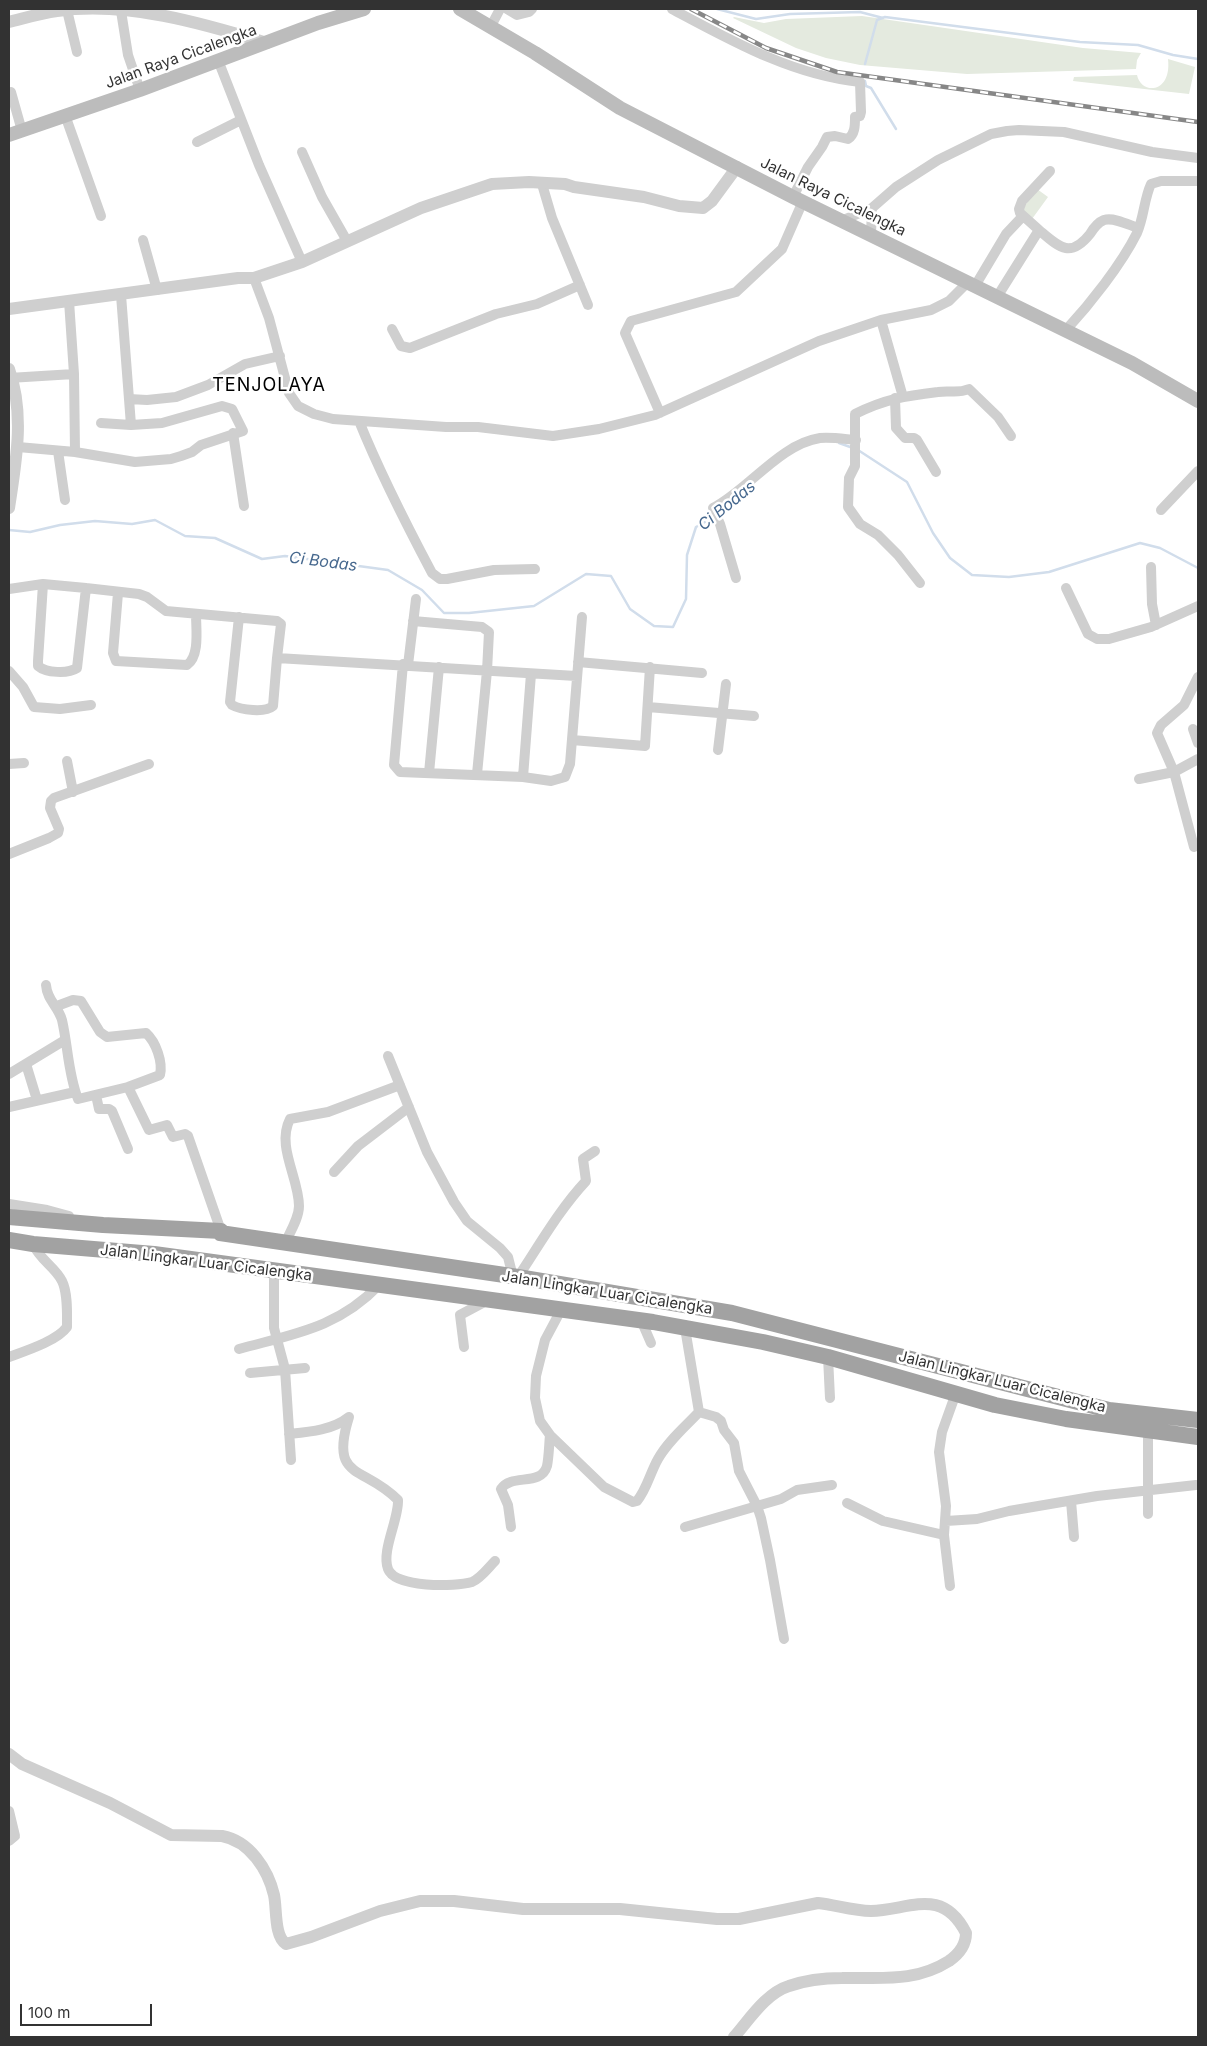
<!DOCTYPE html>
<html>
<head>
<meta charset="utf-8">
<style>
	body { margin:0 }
	#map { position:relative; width:1207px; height:2046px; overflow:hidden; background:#fff; font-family:Inter,sans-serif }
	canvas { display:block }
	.frame { position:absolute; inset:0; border:10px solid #323232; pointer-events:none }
	.scale { position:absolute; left:20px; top:2004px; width:132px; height:22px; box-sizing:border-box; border:2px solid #323232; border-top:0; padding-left:6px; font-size:15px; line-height:18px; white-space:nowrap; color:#323232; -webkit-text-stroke:4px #fff; paint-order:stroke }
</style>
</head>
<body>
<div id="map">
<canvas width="1207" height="2046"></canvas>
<div class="frame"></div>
<div class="scale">100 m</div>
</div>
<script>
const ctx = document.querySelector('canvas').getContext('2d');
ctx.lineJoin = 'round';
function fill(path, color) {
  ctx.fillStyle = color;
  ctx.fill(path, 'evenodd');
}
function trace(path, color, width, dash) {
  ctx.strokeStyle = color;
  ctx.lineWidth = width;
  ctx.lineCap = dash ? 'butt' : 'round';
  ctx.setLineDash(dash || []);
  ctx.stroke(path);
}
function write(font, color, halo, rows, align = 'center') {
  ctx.font = font + ' Inter,sans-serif';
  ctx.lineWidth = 5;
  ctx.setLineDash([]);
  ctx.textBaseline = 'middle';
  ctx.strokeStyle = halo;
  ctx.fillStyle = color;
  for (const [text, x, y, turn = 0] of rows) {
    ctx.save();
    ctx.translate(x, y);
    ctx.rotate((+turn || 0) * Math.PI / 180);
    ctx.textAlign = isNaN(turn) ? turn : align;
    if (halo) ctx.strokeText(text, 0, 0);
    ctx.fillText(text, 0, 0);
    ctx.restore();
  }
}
fill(new Path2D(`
	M862,16L1083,48L1141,53L1137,60L1136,69L967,74L860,65L826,58L796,48L733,18L734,17L764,23L786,19Z
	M1168,59L1195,67L1189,94L1073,81L1074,77L1137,75C1141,95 1172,94 1168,59Z
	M1037,189L1048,197L1032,219L1021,211Z`), '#e4eadf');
trace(new Path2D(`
	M717,9L756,19L790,14L860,12L883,18
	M865,64L877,20L885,17L1080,42L1138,45L1173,55L1198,59
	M865,81L866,86L871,88L896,129
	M839,443L853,448
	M858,450L907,482L933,533L950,558L972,575L1009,577L1049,572L1140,543L1160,548L1198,568
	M719,514L741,495
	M9,530L30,532L60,525L95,521L132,524L155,520L185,536L215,538L262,559L285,556L388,570L422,590L444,613H469L534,606L586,574L611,576L630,609L654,626L673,627L686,599L687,555L696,527L714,517`), '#d1ddeb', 2.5);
trace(new Path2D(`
	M507,9L517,15L529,12L532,9
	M672,9C732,41 792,75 860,82L861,112L860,116L855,117C855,126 855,134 848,139L835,136L827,137L822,147L808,167L793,197
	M67,10L77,52
	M121,11L128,55L140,90
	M491,26L500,9
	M218,60L259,165L302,262
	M11,92L22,131
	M65,115L101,216
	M197,142L241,120
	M302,152L322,197L347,241
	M542,184L552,218L588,305
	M843,220L872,208L896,187L938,160L991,134L1007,131L1019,130L1064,132L1152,152L1198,158
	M1039,230C1059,247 1070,259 1090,234C1093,229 1099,222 1104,220C1114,217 1129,225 1138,228
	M871,234L872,208
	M143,240L157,290
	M254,278L269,318L289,393L298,406L314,414L333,419L446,427H478L553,436L599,429L655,415L819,341L881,320L931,310L949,301L968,282
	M975,286L1006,234L1023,216
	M121,295L131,425
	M997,297L1039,230L1020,213L1019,209L1022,201L1050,171
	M69,301L74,374L75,452
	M881,320L903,397
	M392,329L401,346L410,348L496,314L537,304L580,285
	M1066,330C1090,304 1121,265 1137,233C1144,217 1144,199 1151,184L1161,181H1198
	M9,378L74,374
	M895,398L896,428L905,438H914L917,440L936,472
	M129,399L147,400L176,397L208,385L245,364L280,356
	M660,413L625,333L631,321L736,292L782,249L803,201
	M359,421C380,473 406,524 432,573L440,579H447L494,570L535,569
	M233,433L244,506
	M18,447L75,452L135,462L171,459L181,456L192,452L201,445L243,431L232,409L222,406L162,423L131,425L101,423
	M58,451L65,500
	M1161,510L1198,471
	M1151,567L1152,604L1156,625
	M736,578L720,524L713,508C748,490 780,444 820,438C832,437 844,439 856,440
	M920,583L898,555L878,535L860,524L848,507L849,478L855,466V414C885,399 905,396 938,392C951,390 957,394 969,389L998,417L1011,436
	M43,584L38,661V666C46,673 68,674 77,668L86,588
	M1066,588L1088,634L1097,639H1109L1151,627L1198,606
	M9,589L43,584L86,588L139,594L147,597L166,611L277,621L281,624L277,658L576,676
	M118,593L113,653L116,661L187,665C200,656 196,629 196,614
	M239,617L230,702L232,705C241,710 265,713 273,706L277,658
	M413,621L482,627L489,632L487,671L477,774
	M578,662L702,673
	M403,664L394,765L400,772L523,777L551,781L565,777L570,764L582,617
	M408,665L416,599
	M9,671L23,687L34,707L60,709L91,705
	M648,707L754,716
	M1193,729L1198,743
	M572,740L645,746L650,667
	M718,750L726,684
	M67,761L73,792
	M9,764L24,763
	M429,773L439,667
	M523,777L531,674
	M1139,779L1174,772L1157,733L1161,725L1184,705L1198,677
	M1194,847L1174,772L1198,759
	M9,854L49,838L58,833L59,829L50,808L51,801L54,798L149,764
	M46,985C47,1000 58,1006 62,1020C68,1046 68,1074 78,1099L128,1087L160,1075C163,1062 156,1042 146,1033L107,1037L100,1032L81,1001L73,1000L57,1006
	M388,1056L427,1152L454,1202L467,1221L500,1248L508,1257L513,1277
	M26,1064L37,1100
	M9,1074L65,1040
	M128,1087L149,1130L167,1125L173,1137L185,1134L188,1136L221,1231
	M96,1095L99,1109H109L112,1111L128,1149
	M9,1107L75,1092
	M334,1172L358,1146L409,1107
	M9,1204L47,1210L69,1216
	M285,1243C290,1232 299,1218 299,1206C299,1178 276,1146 290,1119L328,1112L400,1085
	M274,1271V1328L285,1369L291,1460
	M518,1277C540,1244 559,1210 586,1181L583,1159L595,1151
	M561,1310L545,1340L536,1376L535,1398L540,1421L550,1435L604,1487L633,1502L637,1501C647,1489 650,1473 658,1459C668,1441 685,1427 699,1412
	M641,1320L651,1343
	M685,1328L699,1412
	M464,1347L460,1315L488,1300
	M239,1349C293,1334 338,1328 379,1285
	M9,1357C25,1351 57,1341 67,1327C67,1314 68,1293 62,1281C55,1267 40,1260 33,1244
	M828,1357L830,1398
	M250,1373L305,1368
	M699,1412L716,1417L721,1421L724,1430L734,1443L739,1471L757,1506L761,1518L770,1560L784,1639
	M349,1417C329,1481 364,1465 398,1500C399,1519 381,1551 388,1569C395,1588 455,1587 472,1582C481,1578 488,1568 495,1561
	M289,1434C309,1432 333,1430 349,1417
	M1071,1501L1074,1537
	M847,1503L883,1521L944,1535
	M1148,1514V1430
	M946,1521L977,1519L1009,1511L1097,1496L1196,1485
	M511,1527L508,1505L501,1489C511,1473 541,1487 547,1466C549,1456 549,1445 550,1435
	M685,1527L781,1499L797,1490L832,1485
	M950,1586L944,1535L946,1506L939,1452L942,1432L956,1393
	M9,1811L15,1836L9,1841`), '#cfcfcf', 10);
trace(new Path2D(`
	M9,22C25,18 41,13 57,11C126,1 202,23 267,43
	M9,309L238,278H254L302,262L421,208L492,184L529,182L565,184L574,187L644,197L679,206L703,208L712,201L737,167
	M9,369C25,414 16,462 9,508
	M9,1754L22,1764L110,1803L171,1835L222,1836C250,1841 268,1870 274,1895C277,1909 274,1936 286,1944L311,1937L380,1911L420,1901H454L523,1909H620L717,1919H739L818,1903C836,1905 853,1911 871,1911C909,1910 942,1886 966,1933C966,1945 959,1954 949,1961C914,1983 881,1977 842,1978C824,1978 806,1980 789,1986C766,1993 749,2020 734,2037`), '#cfcfcf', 12);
trace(new Path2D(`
	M460,9L535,53L620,108L793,197L1132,363L1198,401
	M9,135L140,90L318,23L364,9`), '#bcbcbc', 14);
trace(new Path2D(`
	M9,1217L103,1225L221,1231L220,1233L518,1277L732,1313L1109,1410L1198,1420
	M9,1240L33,1244L154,1254L653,1322L763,1342L828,1357L995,1405L1066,1419L1198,1437`), '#a2a2a2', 16);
const rail = new Path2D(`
	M691,9L766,48L837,72L1198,122`);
trace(rail, '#878787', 4.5);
trace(rail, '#fff', 2.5, [8]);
write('15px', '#323232', '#fff', [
	["Jalan Raya Cicalengka",181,57,-20],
	["Jalan Raya Cicalengka",833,197,26],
	["Jalan Lingkar Luar Cicalengka",206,1263,7],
	["Jalan Lingkar Luar Cicalengka",607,1293,9],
	["Jalan Lingkar Luar Cicalengka",1002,1382,14]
]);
write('italic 16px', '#46688e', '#fff', [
	["Ci Bodas",727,506,-39],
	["Ci Bodas",323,562,7]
]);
ctx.letterSpacing = '1px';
write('18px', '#000', '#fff', [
	["TENJOLAYA",269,386]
]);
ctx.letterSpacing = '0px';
</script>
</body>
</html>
